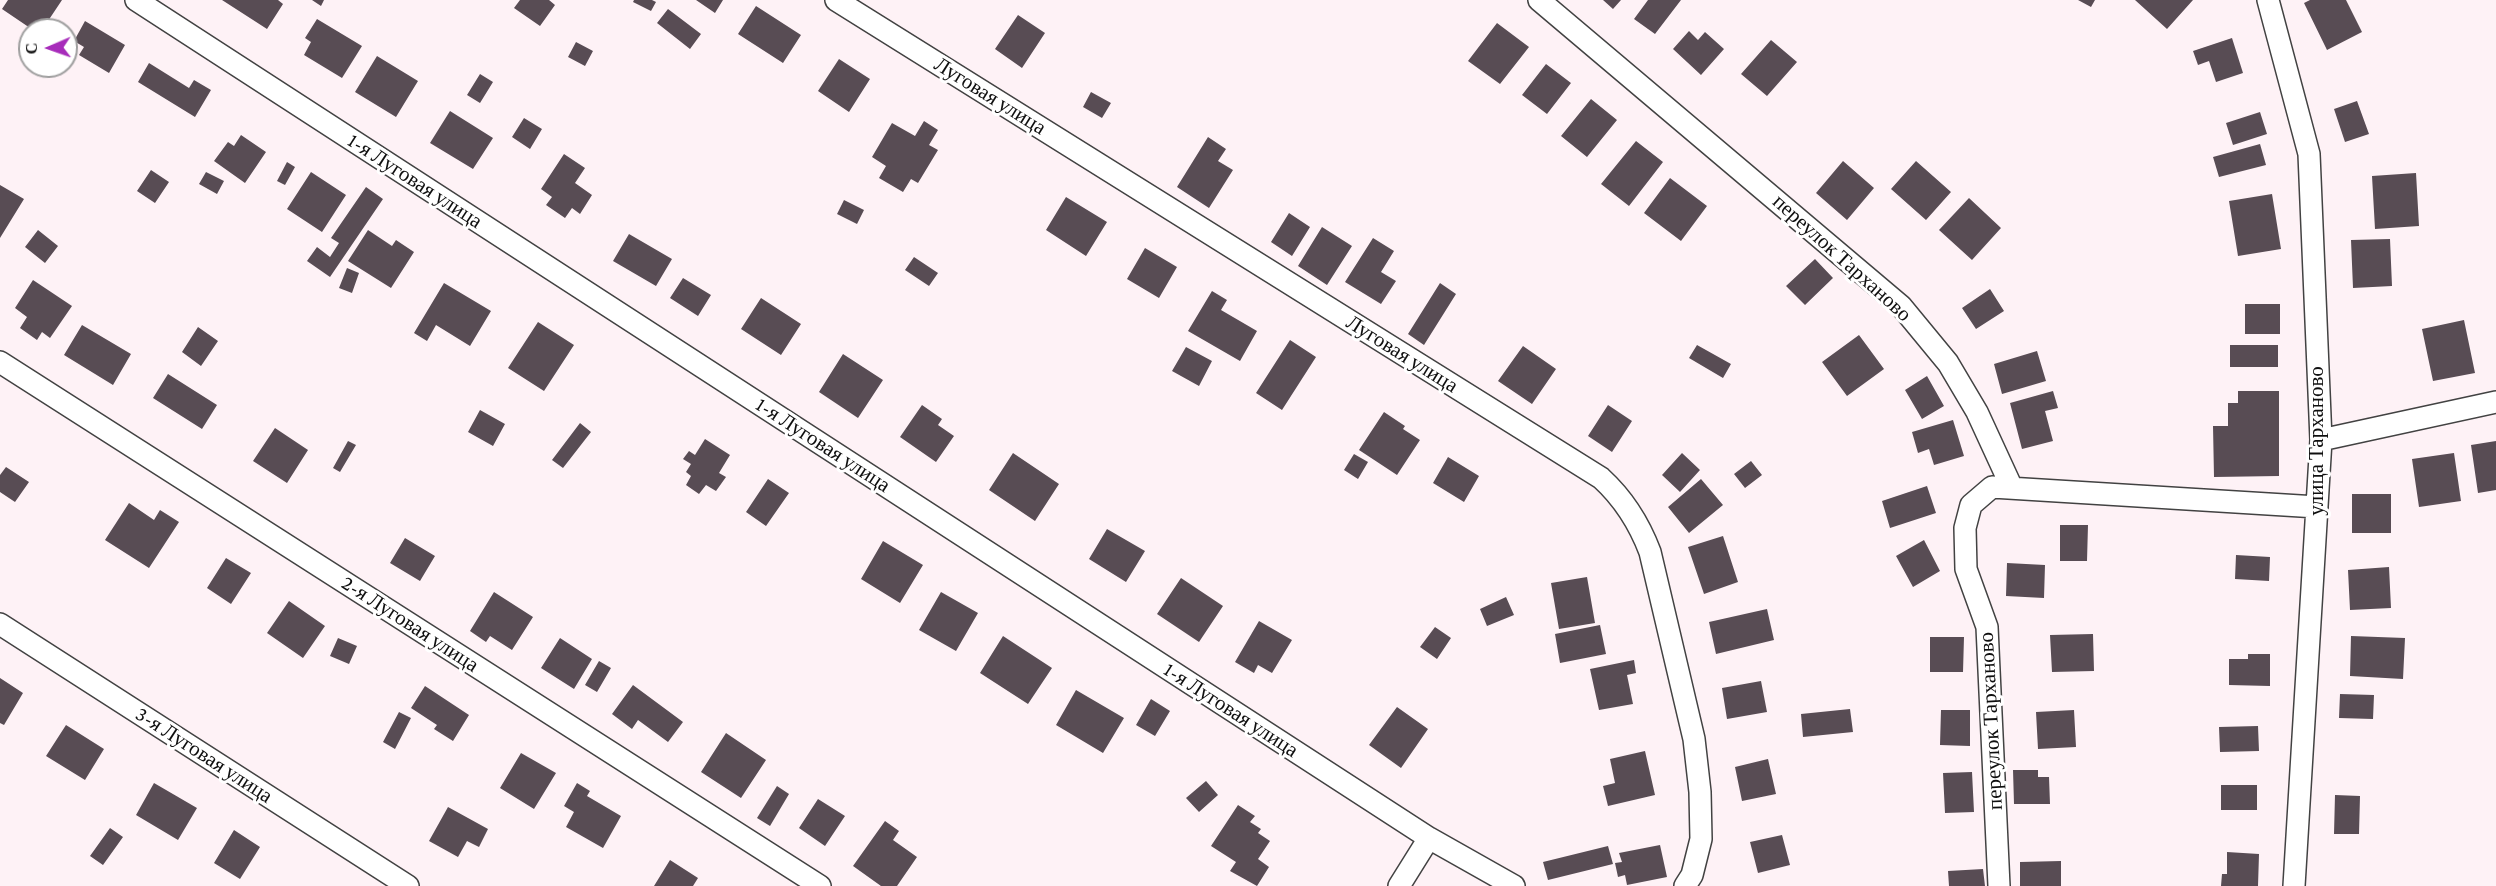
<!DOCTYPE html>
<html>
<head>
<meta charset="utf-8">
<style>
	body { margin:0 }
	#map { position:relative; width:2496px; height:886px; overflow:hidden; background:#fef2f6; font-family:"Crimson Pro",serif }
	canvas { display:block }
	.north { position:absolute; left:18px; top:18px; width:60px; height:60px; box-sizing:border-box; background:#fff; border:2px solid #9f9f9f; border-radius:50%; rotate:268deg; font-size:16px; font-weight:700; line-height:24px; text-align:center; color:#0f0f0f }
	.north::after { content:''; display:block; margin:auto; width:21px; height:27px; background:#a72cba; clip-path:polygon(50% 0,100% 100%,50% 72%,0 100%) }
</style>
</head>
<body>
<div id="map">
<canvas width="2496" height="886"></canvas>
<div class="north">С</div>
</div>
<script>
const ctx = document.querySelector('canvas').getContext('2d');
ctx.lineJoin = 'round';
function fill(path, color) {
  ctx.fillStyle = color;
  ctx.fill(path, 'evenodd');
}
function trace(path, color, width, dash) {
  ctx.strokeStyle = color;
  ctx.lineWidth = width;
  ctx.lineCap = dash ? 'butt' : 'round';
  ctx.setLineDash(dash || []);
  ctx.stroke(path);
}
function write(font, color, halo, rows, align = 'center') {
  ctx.font = font + ' "Crimson Pro",serif';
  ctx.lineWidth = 6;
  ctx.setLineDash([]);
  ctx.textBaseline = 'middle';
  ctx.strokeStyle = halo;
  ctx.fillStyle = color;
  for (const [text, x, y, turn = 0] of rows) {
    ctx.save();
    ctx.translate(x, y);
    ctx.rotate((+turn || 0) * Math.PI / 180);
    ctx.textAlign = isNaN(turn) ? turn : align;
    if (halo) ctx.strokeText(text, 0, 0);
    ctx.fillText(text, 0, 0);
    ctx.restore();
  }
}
fill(new Path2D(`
	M8,0H62L42,30H33L2,9Z
	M222,0H278L283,4L267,29Z
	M312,0H324L321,6Z
	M520,0H549L555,5L540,26L514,8Z
	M634,0H652L656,2L651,11L633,2Z
	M696,0H723L715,13Z
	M1603,0H1621L1613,9Z
	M1648,0H1681L1655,34L1634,19Z
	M2078,0H2095L2091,7Z
	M2135,0H2193L2167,29Z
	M2310,0H2346L2362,32L2327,50L2304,3Z
	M756,6L801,35L783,63L738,34Z
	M668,9L701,34L690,49L657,23Z
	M1018,15L1045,33L1022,68L995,49Z
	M317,19L362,46L342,78L304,55L311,42L305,38Z
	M85,21L125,45L109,73L79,55L84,47L74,41Z
	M1497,23L1529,47L1500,84L1468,61Z
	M1689,31L1698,40L1705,32L1724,49L1701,75L1673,49Z
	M2232,38L2243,73L2216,82L2209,61L2198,65L2193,51Z
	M1771,40L1797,62L1767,96L1741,74Z
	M576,42L593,51L585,66L568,57Z
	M377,56L418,81L396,117L355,92Z
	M839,59L870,79L849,112L818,91Z
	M149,63L189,88L194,80L211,90L195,117L138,82Z
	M1546,64L1571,83L1547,114L1522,95Z
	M480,74L493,82L480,103L467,95Z
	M1091,92L1111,103L1102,118L1083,107Z
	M1591,99L1617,120L1587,157L1561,136Z
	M2357,101L2369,134L2345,142L2334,109Z
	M450,111L493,138L473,169L430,143Z
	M2260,112L2267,134L2233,145L2226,123Z
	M524,118L542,129L530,149L512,137Z
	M924,121L938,130L929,145L938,150L918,183L911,179L903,192L879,178L886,166L872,157L892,123L915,136Z
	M241,135L266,152L245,183L214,161L228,142L234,146Z
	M1208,137L1226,149L1218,161L1233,170L1209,208L1177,187Z
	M1636,141L1663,162L1629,206L1601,184Z
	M2260,144L2266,165L2219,177L2213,157Z
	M564,154L585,168L575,183L592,195L580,214L572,208L565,218L546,205L552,197L541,189Z
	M1843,161L1874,188L1847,220L1816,193Z
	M1916,161L1951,192L1926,220L1891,189Z
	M287,162L295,167L285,185L277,181Z
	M151,170L169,182L155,203L137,191Z
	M206,172L224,181L217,194L199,184Z
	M311,172L346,195L322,232L287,209Z
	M2416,173L2419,226L2375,229L2372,176Z
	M1670,178L1707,206L1681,241L1644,213Z
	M0,185L24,199L0,238Z
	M366,187L383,199L330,277L307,261L317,247L330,257L339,243L331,238Z
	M2272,194L2281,249L2238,256L2229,201Z
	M1066,197L1107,222L1086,256L1046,230Z
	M1969,198L2001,228L1972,260L1939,230Z
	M844,200L864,210L857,224L837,214Z
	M1289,213L1310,227L1292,256L1271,242Z
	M1322,227L1352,246L1327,285L1298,266Z
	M38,230L58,246L45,263L25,247Z
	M368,230L392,246L396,240L414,252L391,288L348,261Z
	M629,234L672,259L656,286L613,261Z
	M1373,238L1394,251L1381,272L1396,281L1381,304L1345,282Z
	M2390,239L2392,286L2353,288L2351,240Z
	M1145,248L1177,267L1159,298L1127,279Z
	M914,257L938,273L929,286L905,270Z
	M1815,259L1833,278L1805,305L1786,286Z
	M347,268L359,273L352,293L339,288Z
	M683,278L711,295L698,316L670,298Z
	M33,280L72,306L50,338L42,332L37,340L20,328L27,317L15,308Z
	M444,283L491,311L470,346L436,325L427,341L414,333Z
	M1440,283L1456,294L1424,345L1408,334Z
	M1990,289L2004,311L1976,329L1962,308Z
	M1212,291L1227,300L1221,310L1257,331L1240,361L1188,331Z
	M761,298L801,324L781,355L741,329Z
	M2245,304H2280V334H2245Z
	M2464,320L2475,373L2433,381L2422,329Z
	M538,322L574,345L544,391L508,368Z
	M82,325L131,354L113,385L64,355Z
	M198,327L218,341L201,366L182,352Z
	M1859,335L1884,369L1847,396L1822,362Z
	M1290,340L1316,357L1282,410L1256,393Z
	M1697,345L1731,364L1723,378L1689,358Z
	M2230,345H2278V367H2230Z
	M1523,346L1556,369L1532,404L1498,381Z
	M1186,347L1212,361L1199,386L1172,371Z
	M2037,351L2046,381L2002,394L1994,364Z
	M843,354L883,380L858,418L819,392Z
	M168,374L217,405L202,429L153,398Z
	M1927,376L1944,406L1922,419L1905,390Z
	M2053,391L2058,408L2045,411L2053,441L2022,449L2010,403Z
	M2238,391H2279V476L2214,477L2213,426H2228V403H2238Z
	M922,405L942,419L938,425L954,436L936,462L900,437Z
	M1608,405L1632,421L1612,452L1588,436Z
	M480,410L505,424L493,446L468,432Z
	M1384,412L1405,426L1403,429L1420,440L1397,475L1359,450Z
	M1953,420L1964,456L1934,465L1929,449L1918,453L1912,432Z
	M580,423L591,432L563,468L552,460Z
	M275,428L308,450L287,483L253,461Z
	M705,439L730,455L719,473L726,477L716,491L706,485L699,494L686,485L691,476L686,472L691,464L683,459L689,451L695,455Z
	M348,441L356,445L340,472L333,468Z
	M2496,441V490L2478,493L2471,445Z
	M1013,453L1059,484L1035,521L989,490Z
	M1682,453L1700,470L1680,492L1662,475Z
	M2454,453L2461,501L2419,507L2412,459Z
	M1354,454L1368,462L1358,479L1344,470Z
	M1448,457L1479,476L1464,502L1433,483Z
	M1751,461L1762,475L1745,488L1734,474Z
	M6,467L29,482L15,502L0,492V475Z
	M768,479L789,493L766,526L746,512Z
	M1701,479L1723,505L1689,533L1668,507Z
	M1927,486L1936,513L1890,528L1882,501Z
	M2352,494H2391V533H2352Z
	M129,503L154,520L160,510L179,522L149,568L105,540Z
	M2060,525H2088L2087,561H2060Z
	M1107,529L1145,551L1126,582L1089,559Z
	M1723,536L1738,582L1704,594L1688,547Z
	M405,538L435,556L420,581L390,563Z
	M1924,540L1940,571L1913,587L1896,556Z
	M883,541L923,565L900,603L861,579Z
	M2236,555L2270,557L2269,581L2235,579Z
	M226,558L251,573L231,604L207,588Z
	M2007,563L2045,565L2044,598L2006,596Z
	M2389,567L2391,608L2350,610L2348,570Z
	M1587,577L1595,623L1559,629L1551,583Z
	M1181,578L1223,606L1199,642L1157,614Z
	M494,592L533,617L512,650L490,636L486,642L470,631Z
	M941,592L978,613L956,651L919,630Z
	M1506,597L1514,615L1487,626L1480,609Z
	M289,601L325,626L303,658L267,633Z
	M1767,609L1774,640L1716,654L1709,622Z
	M1259,621L1292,640L1272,673L1258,665L1254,673L1235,662Z
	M1600,625L1606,654L1560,663L1555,634Z
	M1435,627L1451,638L1437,659L1420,647Z
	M2093,634L2094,671L2052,672L2050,635Z
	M1003,636L1052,668L1028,704L980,673Z
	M2351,636L2405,638L2403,679L2350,676Z
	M1930,637H1964L1963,672H1930Z
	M338,638L357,646L349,664L330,656Z
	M560,638L592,659L574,689L541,668Z
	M2248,654H2270V686L2229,685V659H2248Z
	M1634,660L1636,673L1627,675L1633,704L1599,710L1590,669Z
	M599,661L611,668L597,692L585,685Z
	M0,678L23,693L4,725L0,723Z
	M1761,681L1767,712L1727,719L1722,688Z
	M633,685L683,722L668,742L638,720L632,729L612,714Z
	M425,686L469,715L453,741L434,729L437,725L411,708Z
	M1076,690L1124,718L1103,753L1056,725Z
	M2340,694L2374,695L2373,719L2339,718Z
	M1151,699L1170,711L1155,736L1136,725Z
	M1397,707L1428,729L1401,768L1369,745Z
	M1850,709L1853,732L1803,737L1801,714Z
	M1941,710H1970V746L1940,745Z
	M2074,710L2076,747L2038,749L2036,712Z
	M399,712L411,718L395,749L383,742Z
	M66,725L104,749L85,780L46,756Z
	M2258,726L2259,751L2220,752L2219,727Z
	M726,733L766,760L741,798L701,772Z
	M1645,751L1655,795L1608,806L1603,786L1615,783L1610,759Z
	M521,753L556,773L534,809L500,788Z
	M1768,759L1776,794L1742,801L1735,767Z
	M2013,770H2038V777H2049L2050,804H2014Z
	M1972,772L1974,812L1945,813L1943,773Z
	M1206,781L1218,795L1199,812L1186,798Z
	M154,783L197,808L178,840L136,815Z
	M577,783L590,791L587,796L621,816L603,848L566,827L574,812L564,806Z
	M2221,785H2257V810H2221Z
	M777,786L789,794L770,826L757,818Z
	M2335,795L2360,796L2359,834H2334Z
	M818,799L845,816L825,846L799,828Z
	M1238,805L1255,816L1250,822L1261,829L1258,833L1270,841L1258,859L1269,867L1257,886L1230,871L1236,862L1211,846Z
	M448,807L488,829L479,847L467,841L458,857L429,841Z
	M885,821L899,831L893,840L917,857L897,886H881L853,866Z
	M110,828L123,837L103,865L90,856Z
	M234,830L260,847L240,879L214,863Z
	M1782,835L1790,865L1758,873L1750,842Z
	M1660,845L1667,877L1627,885L1625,875L1618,877L1615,863L1622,862L1619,853Z
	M1608,846L1613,864L1548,880L1543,862Z
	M2227,852L2259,854L2258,886H2221L2222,874H2227Z
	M670,860L698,878L693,886H654Z
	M2061,861V886H2020V862Z
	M1983,869L1985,886H1949L1948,871Z`), '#584c54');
const minor = new Path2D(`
	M136,0L1429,838L1514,886
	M836,0L1601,478C1624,499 1639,523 1650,552L1694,739L1700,792L1701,839L1692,875L1685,886
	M1539,0L1901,306L1948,363L1977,412L2012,488
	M2268,0L2309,154L2321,440L2294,886
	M0,362L820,886
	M2321,440L2496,402
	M0,624L408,886
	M1399,886L1429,838
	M1999,886L1987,627L1966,569L1965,528L1971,505L1992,487L2317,507`);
trace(minor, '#424242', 24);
trace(minor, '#fff', 21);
write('21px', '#0f0f0f', '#fff', [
	["Луговая улица",990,96,32],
	["1-я Луговая улица",415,181,33],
	["переулок Тарханово",1842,258,42],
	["Луговая улица",1402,354,32],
	["улица Тарханово",2317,441,-90],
	["1-я Луговая улица",823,445,33],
	["2-я Луговая улица",410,624,33],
	["1-я Луговая улица",1231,710,33],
	["переулок Тарханово",1991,721,-93],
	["3-я Луговая улица",204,755,33]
]);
</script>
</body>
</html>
